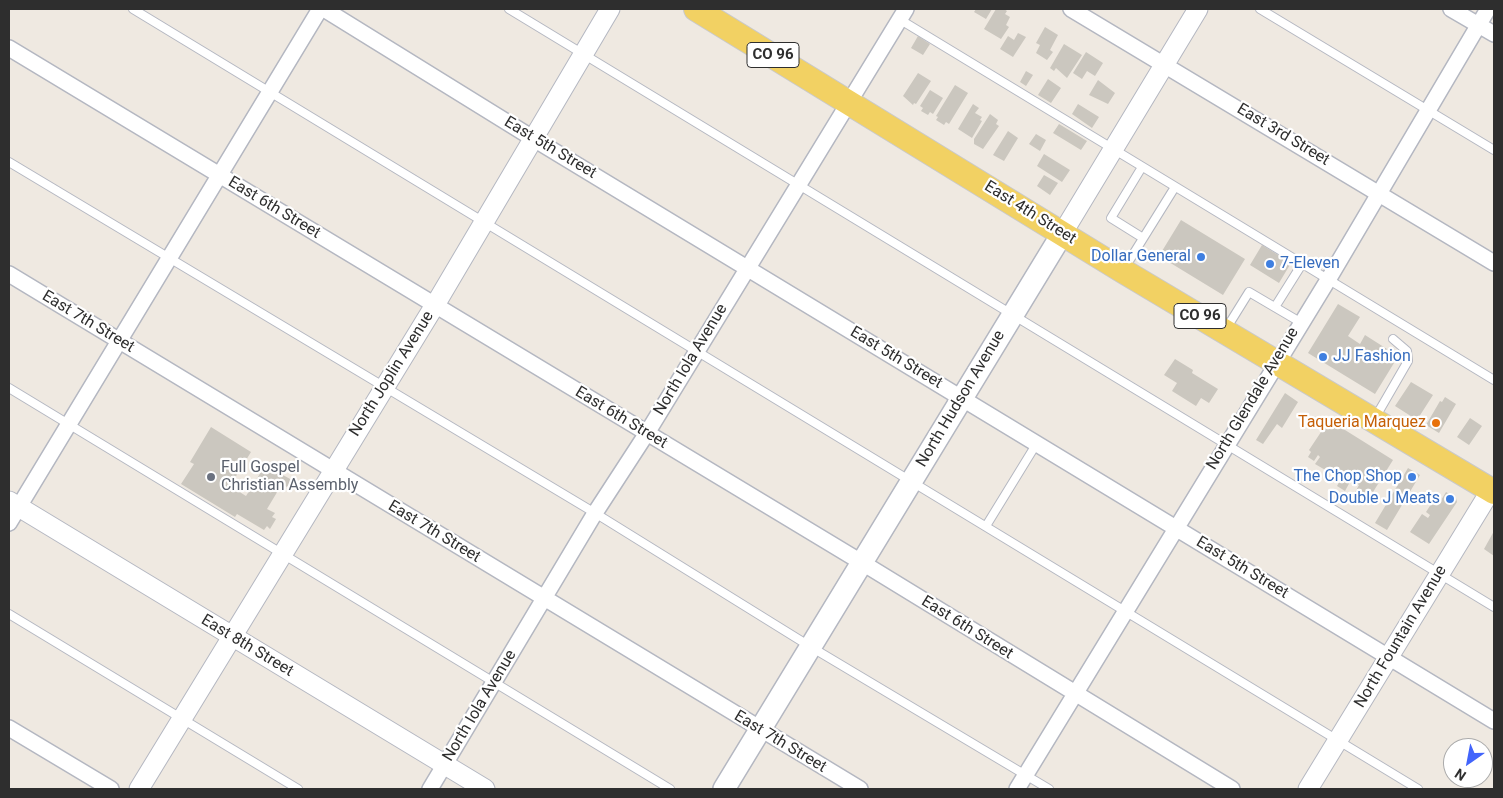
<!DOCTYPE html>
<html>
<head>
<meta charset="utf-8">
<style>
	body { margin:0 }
	#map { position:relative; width:1503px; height:798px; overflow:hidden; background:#efe9e1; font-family:Roboto,sans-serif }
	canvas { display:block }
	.frame { position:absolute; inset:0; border:10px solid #2e2e2e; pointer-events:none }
	.north { position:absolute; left:1443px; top:738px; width:50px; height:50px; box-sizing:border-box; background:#fff; border:1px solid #ababab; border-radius:50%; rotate:213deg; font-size:14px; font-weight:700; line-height:20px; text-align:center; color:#2e2e2e }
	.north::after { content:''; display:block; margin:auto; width:18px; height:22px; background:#4264fb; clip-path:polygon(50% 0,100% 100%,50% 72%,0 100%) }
</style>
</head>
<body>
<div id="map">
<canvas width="1503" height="798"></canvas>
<div class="frame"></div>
<div class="north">N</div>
</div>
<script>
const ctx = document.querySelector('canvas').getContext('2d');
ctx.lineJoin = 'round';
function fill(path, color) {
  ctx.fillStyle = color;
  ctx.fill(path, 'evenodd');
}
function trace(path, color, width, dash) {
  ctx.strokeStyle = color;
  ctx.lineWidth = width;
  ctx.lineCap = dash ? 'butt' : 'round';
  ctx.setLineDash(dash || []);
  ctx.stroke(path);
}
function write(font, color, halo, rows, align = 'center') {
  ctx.font = font + ' Roboto,sans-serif';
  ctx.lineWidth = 4.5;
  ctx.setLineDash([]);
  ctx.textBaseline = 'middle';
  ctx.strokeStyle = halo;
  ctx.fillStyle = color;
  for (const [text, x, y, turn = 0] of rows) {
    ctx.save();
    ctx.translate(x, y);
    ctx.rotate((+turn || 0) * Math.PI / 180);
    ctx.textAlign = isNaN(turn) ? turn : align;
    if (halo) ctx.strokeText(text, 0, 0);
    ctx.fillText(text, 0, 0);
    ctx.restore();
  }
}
fill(new Path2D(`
	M976,9H992L986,19L974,12Z
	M996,9H1004L1007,11L1005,14L1010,17L1006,25L1009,27L1001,39L984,29Z
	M1045,27L1058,35L1050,50L1053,52L1047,60L1036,53L1040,45L1036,43Z
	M1018,33L1026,37L1013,57L1000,49L1008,36L1014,40Z
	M918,36L930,44L923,55L911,48Z
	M1064,44L1082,55L1067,78L1056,68L1054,71L1050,68Z
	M1086,52L1103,63L1095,76L1087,71L1082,79L1073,73Z
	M1026,71L1033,75L1026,86L1020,82Z
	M918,73L931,81L916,104L914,103L913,105L903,96Z
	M1048,79L1061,88L1051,103L1038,95Z
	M1098,80L1115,93L1108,104L1089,95Z
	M955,85L968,93L949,124L946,122L944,125L936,120L938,117L936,116Z
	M930,90L943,98L933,114L930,112L928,115L921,111L923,108L920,106Z
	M973,104L979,108L975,113L982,117L980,120L982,121L972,138L958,129Z
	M1078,104L1099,117L1092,128L1072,114Z
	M990,114L998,120L996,124L999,126L983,149L974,144V139Z
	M1059,124L1087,141L1081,150L1053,133Z
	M1008,131L1018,138L1004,161L993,155Z
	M1036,134L1046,140L1040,151L1029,144Z
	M1044,154L1070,170L1062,182L1037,166Z
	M1044,175L1058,183L1050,195L1037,186Z
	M1181,220L1245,259L1223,295L1159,256Z
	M1262,245L1291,263L1279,283L1250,265Z
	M1338,304L1360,317L1348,336L1360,344L1365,335L1387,349L1383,356L1394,363L1375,394L1308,353Z
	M1175,359L1193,370L1192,373L1218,389L1209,403L1201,398L1196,406L1172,391L1177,383L1164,375Z
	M1411,382L1433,395L1417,420L1395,406Z
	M1285,393L1298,402L1282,428L1277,424L1263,444L1256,440Z
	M1445,397L1456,404L1439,433L1426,425L1440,401L1442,402Z
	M1470,418L1482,426L1469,445L1457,437Z
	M1329,420L1393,460L1373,492L1368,489L1360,501L1353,496L1359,485L1351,480L1345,491L1337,486L1342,477L1338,475L1339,472L1330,467L1327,471L1315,464L1320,457L1318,455L1314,461L1308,457L1311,452L1309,450Z
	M211,427L251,452L230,486L246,496L266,464L277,468L283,471L281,474L292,480L287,487L282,484L267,509L275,513L272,517L276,519L270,529L267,526L264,530L237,514L235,517L181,484L194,464L190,462Z
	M1408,468L1420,475L1387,530L1375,523Z
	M1446,492L1456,498L1457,502L1429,544L1410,532L1422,514L1428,518L1430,515L1426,512L1435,498L1440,502Z
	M1494,531V556L1484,549Z`), '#cbc7bf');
const service = new Path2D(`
	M133,9L1418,789
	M509,9L1494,607
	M1260,9L1494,150
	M899,19L1494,380
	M9,162L595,513L811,647L1049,789
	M1142,167L1111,218L1143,238
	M1124,269L1175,187
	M1275,307L1302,264
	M1226,329L1249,292L1300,322
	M9,388L670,789
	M1375,418L1408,361L1407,351L1393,339
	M986,526L1037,443
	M9,614L298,789`);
const minor = new Path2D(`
	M324,9L534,139L1494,721
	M1071,9L1494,263
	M1451,9L1494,34
	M9,48L861,562L1232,789
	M9,274L860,789
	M9,523L320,9
	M9,728L111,789
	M430,789L595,513L647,433L906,9
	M1017,789L1328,280L1488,9`);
const tertiary = new Path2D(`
	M1059,239L1198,9
	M9,501L485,789
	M139,789L435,305L610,9
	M1308,789L1491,490`);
const secondary = new Path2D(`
	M724,789L1059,239`);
const primary = new Path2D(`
	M696,9L1123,271L1494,492`);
trace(service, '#b4b7c1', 10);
trace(minor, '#b4b7c1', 18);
trace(tertiary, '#b4b7c1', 21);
trace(secondary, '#b4b7c1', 24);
trace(primary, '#c9c9c9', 26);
trace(service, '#fff', 8);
trace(minor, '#fff', 15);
trace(tertiary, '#fff', 19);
trace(secondary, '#fff', 21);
trace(primary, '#f2d163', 24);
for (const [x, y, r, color] of [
	[1201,257,5,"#3f7fe0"],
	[1270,264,5,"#3f7fe0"],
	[1323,357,5,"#3f7fe0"],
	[1436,423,5,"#e8710a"],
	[211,477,5,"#6b7280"],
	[1412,477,5,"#3f7fe0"],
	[1450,499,5,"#3f7fe0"]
]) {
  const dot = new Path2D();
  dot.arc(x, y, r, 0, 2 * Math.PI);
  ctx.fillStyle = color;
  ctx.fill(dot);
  trace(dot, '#fff', 2);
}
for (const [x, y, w] of [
	[773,55,52],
	[1200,316,52]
]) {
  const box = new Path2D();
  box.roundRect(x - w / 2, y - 12.5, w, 25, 4);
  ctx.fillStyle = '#fff';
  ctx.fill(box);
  trace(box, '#2e2e2e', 1);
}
write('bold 15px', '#2e2e2e', null, [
	["CO 96",773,55],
	["CO 96",1200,316]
]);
write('16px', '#2e2e2e', '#fff', [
	["East 3rd Street",1283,135,31],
	["East 5th Street",550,148,31],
	["East 6th Street",274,208,31],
	["East 4th Street",1030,213,32],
	["East 7th Street",88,322,31],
	["East 5th Street",896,358,31],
	["North Iola Avenue",691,360,-59],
	["North Joplin Avenue",392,374,-58],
	["North Hudson Avenue",961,399,-59],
	["North Glendale Avenue",1253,399,-59],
	["East 6th Street",621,418,31],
	["East 7th Street",434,532,31],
	["East 5th Street",1242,568,31],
	["East 6th Street",967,628,32],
	["North Fountain Avenue",1401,637,-59],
	["East 8th Street",247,646,31],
	["North Iola Avenue",480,706,-59],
	["East 7th Street",780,742,31]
]);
write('16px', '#366cbe', '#fff', [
	["Dollar General",1191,257],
	["7-Eleven",1280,264,"left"],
	["JJ Fashion",1333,357,"left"],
	["The Chop Shop",1402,477],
	["Double J Meats",1440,499]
], 'right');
write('16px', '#c56008', '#fff', [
	["Taqueria Marquez",1426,423]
], 'right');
write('16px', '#5b616d', '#fff', [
	["Full Gospel",221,468],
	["Christian Assembly",221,486]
], 'left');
</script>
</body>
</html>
